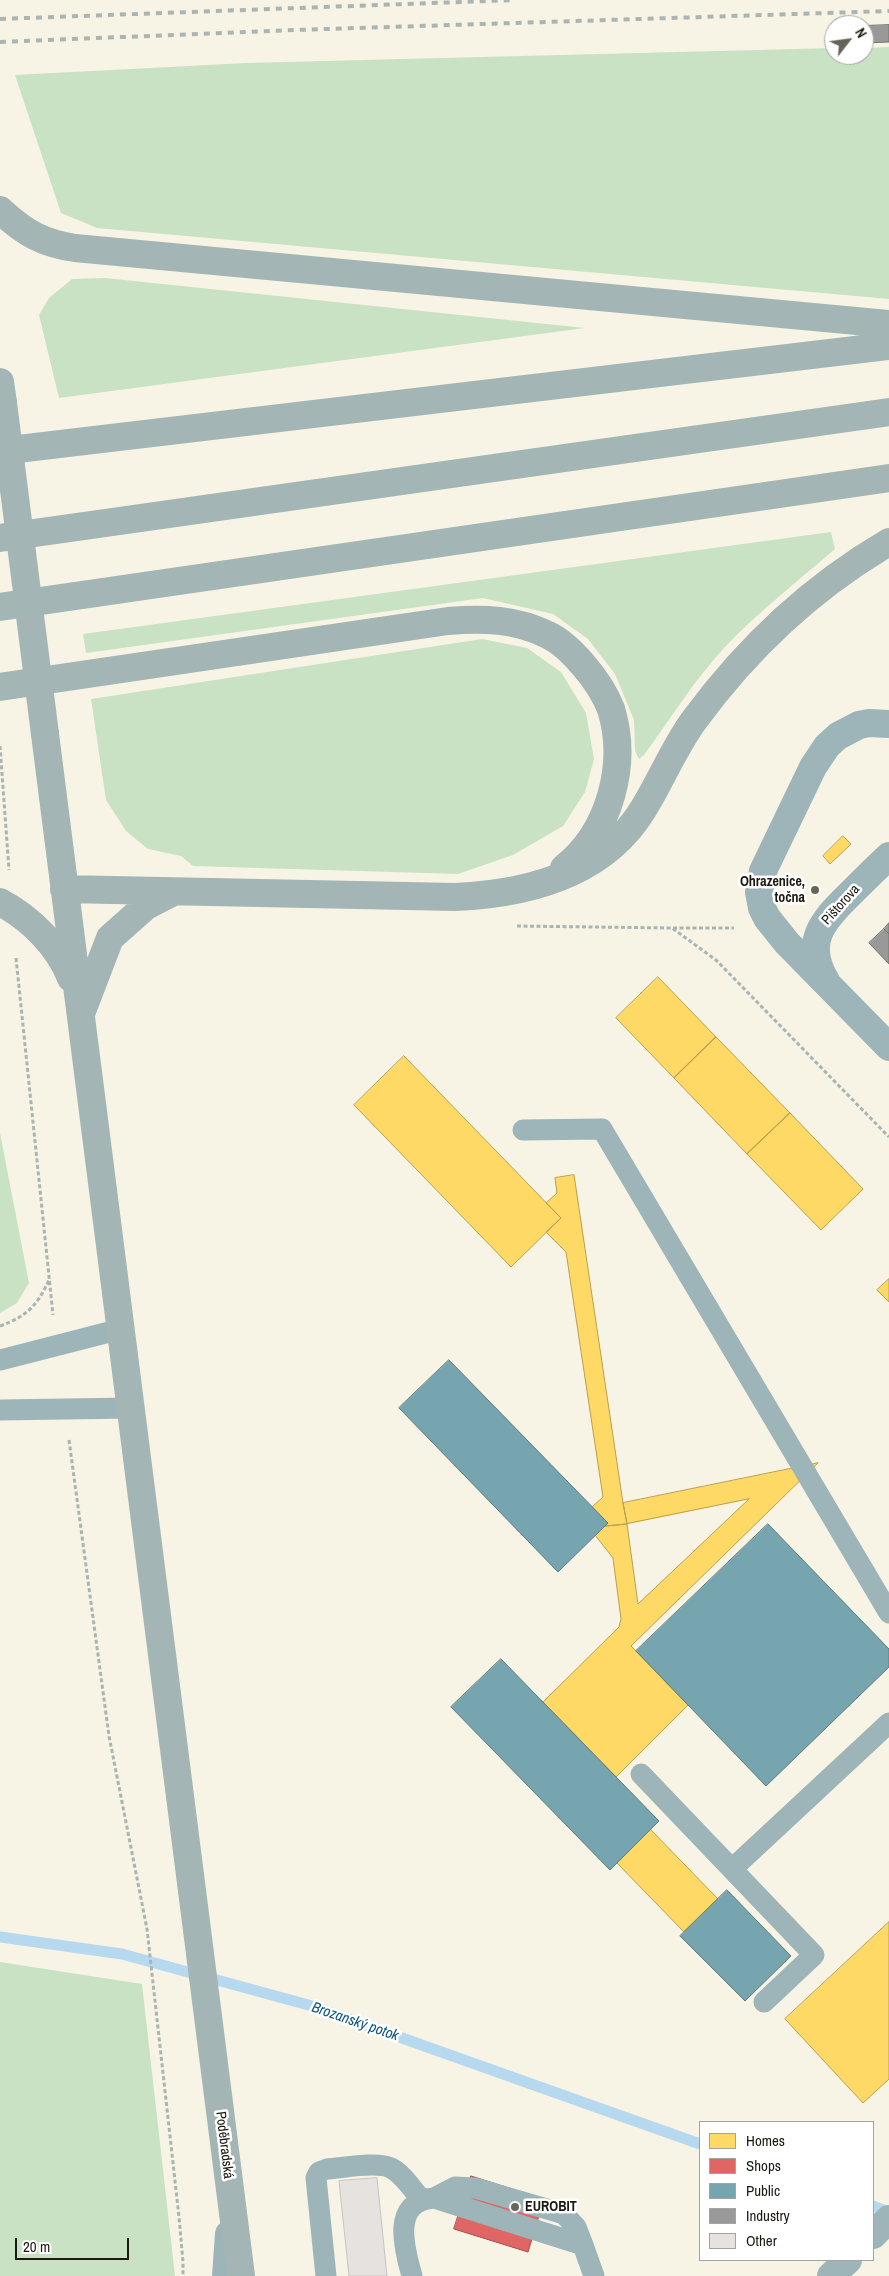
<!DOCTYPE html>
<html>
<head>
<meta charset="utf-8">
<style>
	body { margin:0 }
	#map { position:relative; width:889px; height:2276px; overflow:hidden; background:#f7f4e5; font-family:"Archivo Narrow",sans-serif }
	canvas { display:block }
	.legend { position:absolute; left:699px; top:2121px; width:175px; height:140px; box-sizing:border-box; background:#fff; border:1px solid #a3a39f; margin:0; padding:6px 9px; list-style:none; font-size:15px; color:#1a180f }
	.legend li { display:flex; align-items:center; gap:10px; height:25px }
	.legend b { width:25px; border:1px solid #a3a39f }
	.north { position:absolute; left:824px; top:15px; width:50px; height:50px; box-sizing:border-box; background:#fff; border:1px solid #a3a39f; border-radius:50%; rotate:60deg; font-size:14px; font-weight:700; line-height:20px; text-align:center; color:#1a180f }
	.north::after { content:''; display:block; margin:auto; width:18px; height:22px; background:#67655a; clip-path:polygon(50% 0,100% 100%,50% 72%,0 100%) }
	.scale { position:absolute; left:15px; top:2238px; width:114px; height:22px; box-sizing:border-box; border:2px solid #1a180f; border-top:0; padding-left:6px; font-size:15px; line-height:18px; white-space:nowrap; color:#1a180f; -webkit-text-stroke:4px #fff; paint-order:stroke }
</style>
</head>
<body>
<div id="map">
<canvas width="889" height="2276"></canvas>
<ul class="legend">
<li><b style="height:14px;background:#ffd966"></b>Homes</li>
<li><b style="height:14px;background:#e06666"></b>Shops</li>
<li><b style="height:14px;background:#76a5af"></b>Public</li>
<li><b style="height:14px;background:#999"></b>Industry</li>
<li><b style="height:14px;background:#e5e2df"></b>Other</li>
</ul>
<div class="north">N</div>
<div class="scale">20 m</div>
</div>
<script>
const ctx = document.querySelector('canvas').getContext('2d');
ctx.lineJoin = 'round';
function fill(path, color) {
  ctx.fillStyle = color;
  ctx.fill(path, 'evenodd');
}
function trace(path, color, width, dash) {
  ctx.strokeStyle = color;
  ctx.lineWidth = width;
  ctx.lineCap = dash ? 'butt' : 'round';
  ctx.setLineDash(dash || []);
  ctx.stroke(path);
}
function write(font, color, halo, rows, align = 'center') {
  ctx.font = font + ' "Archivo Narrow",sans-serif';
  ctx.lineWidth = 5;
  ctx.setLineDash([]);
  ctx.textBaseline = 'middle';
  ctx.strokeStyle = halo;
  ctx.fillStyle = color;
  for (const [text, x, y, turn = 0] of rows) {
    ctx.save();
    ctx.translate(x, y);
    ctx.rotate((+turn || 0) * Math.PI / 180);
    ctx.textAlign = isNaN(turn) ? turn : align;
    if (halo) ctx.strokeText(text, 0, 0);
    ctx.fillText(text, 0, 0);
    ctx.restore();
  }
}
fill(new Path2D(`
	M889,47V299L97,228L61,213L15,75L246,63L834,48V55H864V48Z
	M105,278L585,328L59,398L39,315L49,298L72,279Z
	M831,532L835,549C797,582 758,612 724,648C694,681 670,719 644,755L639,759L635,751L634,720L615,674L588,639L553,614L483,598L86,653L83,634Z
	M482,639L527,648L561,672L586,713L594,759L585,792L563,826L513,855L458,874L193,866L181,856L148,849L126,831L106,800L91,699Z
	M0,1133L29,1283L17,1303L0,1313Z
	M0,1962L142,1984L175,2276H0Z`), '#c9e2c4');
const homes = new Path2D(`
	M843,836L851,844L830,864L823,856Z
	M658,977L716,1037L674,1078L616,1018Z
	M716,1037L790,1113L747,1154L674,1078Z
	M404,1056L561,1218L511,1267L354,1105Z
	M790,1113L863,1189L821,1230L747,1154Z
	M574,1175L623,1503L627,1524L605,1526L608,1523L592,1507L603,1497L566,1252L546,1232L561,1218L546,1203L557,1193L555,1178Z
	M889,1279V1302L877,1290Z
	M818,1463L631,1646L688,1705L616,1777L543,1702L619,1627L621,1619L613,1558L595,1535L605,1526L627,1524L623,1503ZM749,1499L638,1604L627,1524Z
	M650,1829L718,1899L684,1932L617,1863Z
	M889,1922V2079L863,2103L785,2019Z`);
fill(homes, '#ffd966');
trace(homes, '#ba9f4c', 1);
const shops = new Path2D(`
	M471,2176L544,2199L528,2252L454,2229Z`);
fill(shops, '#e06666');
trace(shops, '#a54f4c', 1);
const public = new Path2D(`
	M449,1360L608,1523L558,1572L399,1408Z
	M768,1524L889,1649V1667L766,1786L636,1651Z
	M501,1659L659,1821L610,1870L451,1707Z
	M727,1890L791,1956L745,2001L680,1936Z`);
fill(public, '#76a5af');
trace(public, '#5a7b7f', 1);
const industry = new Path2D(`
	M889,25V42L864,43V26Z
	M889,923V934L884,929Z
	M884,929L889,934V964L869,943Z`);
fill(industry, '#999');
trace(industry, '#737270', 1);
trace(new Path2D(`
	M0,1937L122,1954L312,2006L700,2144
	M873,2206L889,2212`), '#b7d9f0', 11);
const building = new Path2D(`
	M377,2178L387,2276H349L339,2181Z`);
fill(building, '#e5e2df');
trace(building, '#c7c4c1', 1);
trace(new Path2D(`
	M0,746L9,870
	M517,926L672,928L716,960L889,1137
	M673,928H734
	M16,958L53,1315
	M0,1326C27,1316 37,1306 49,1280
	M69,1440L109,1736L147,1929L179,2217L183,2262V2276`), '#a8b5b4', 3, [4, 2.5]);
trace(new Path2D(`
	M523,1130L602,1129L889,1613
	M0,1360L121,1329
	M0,1410L131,1408
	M641,1774L814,1955L764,2002
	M732,1869L889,1723
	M434,2198L455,2187L475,2188L564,2214L576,2227L583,2245
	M326,2276L316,2178L319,2172L327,2169C343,2168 377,2161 391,2168C403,2174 412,2189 421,2199
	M412,2276C404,2248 391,2201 434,2198L583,2245L594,2276`), '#9db5b8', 21);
trace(new Path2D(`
	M889,724L869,723L859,725L838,736L827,746L813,767L763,871L759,892L762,908L767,918L787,943L889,1047
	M826,981C803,943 822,921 850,894C863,881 876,868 889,856
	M873,2235L889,2219
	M226,2276L229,2234
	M831,2276L848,2260`), '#9db5b8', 28);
trace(new Path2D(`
	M0,210C25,233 42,243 75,248L889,324
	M0,382L3,403
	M0,451L889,346
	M0,538L889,412
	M0,607L889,478
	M0,687L448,621C483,618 516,619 548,635C563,642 575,655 585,667C596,680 605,694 611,709C628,764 610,832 564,868
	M45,734L241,2276
	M64,889L455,897C526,894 602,875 642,811C661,781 674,747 695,719C748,647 812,587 889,542
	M0,902C30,918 58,945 71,978
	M82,1011L110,938L146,906L173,892`), '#a3b5b4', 28);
trace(new Path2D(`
	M0,19L514,0
	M0,42L295,30L889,11`), '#aab5b2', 4, [6, 6]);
trace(new Path2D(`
	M3,403L45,734`), '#a3b5b4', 28);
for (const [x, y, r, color] of [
	[815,890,5,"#67655a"],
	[515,2207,5,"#67655a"]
]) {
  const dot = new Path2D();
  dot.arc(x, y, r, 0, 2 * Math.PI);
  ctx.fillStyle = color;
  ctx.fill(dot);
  trace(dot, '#fff', 2);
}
write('bold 14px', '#1a180f', '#fff', [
	["Ohrazenice,",805,882],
	["točna",805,898],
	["EUROBIT",525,2207,"left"]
], 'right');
write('14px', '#1a180f', '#fff', [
	["Pištorova",841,905,-48],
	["Poděbradská",224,2145,83]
]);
write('italic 15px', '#0e547d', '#fff', [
	["Brozanský potok",355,2022,19]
]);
</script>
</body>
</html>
